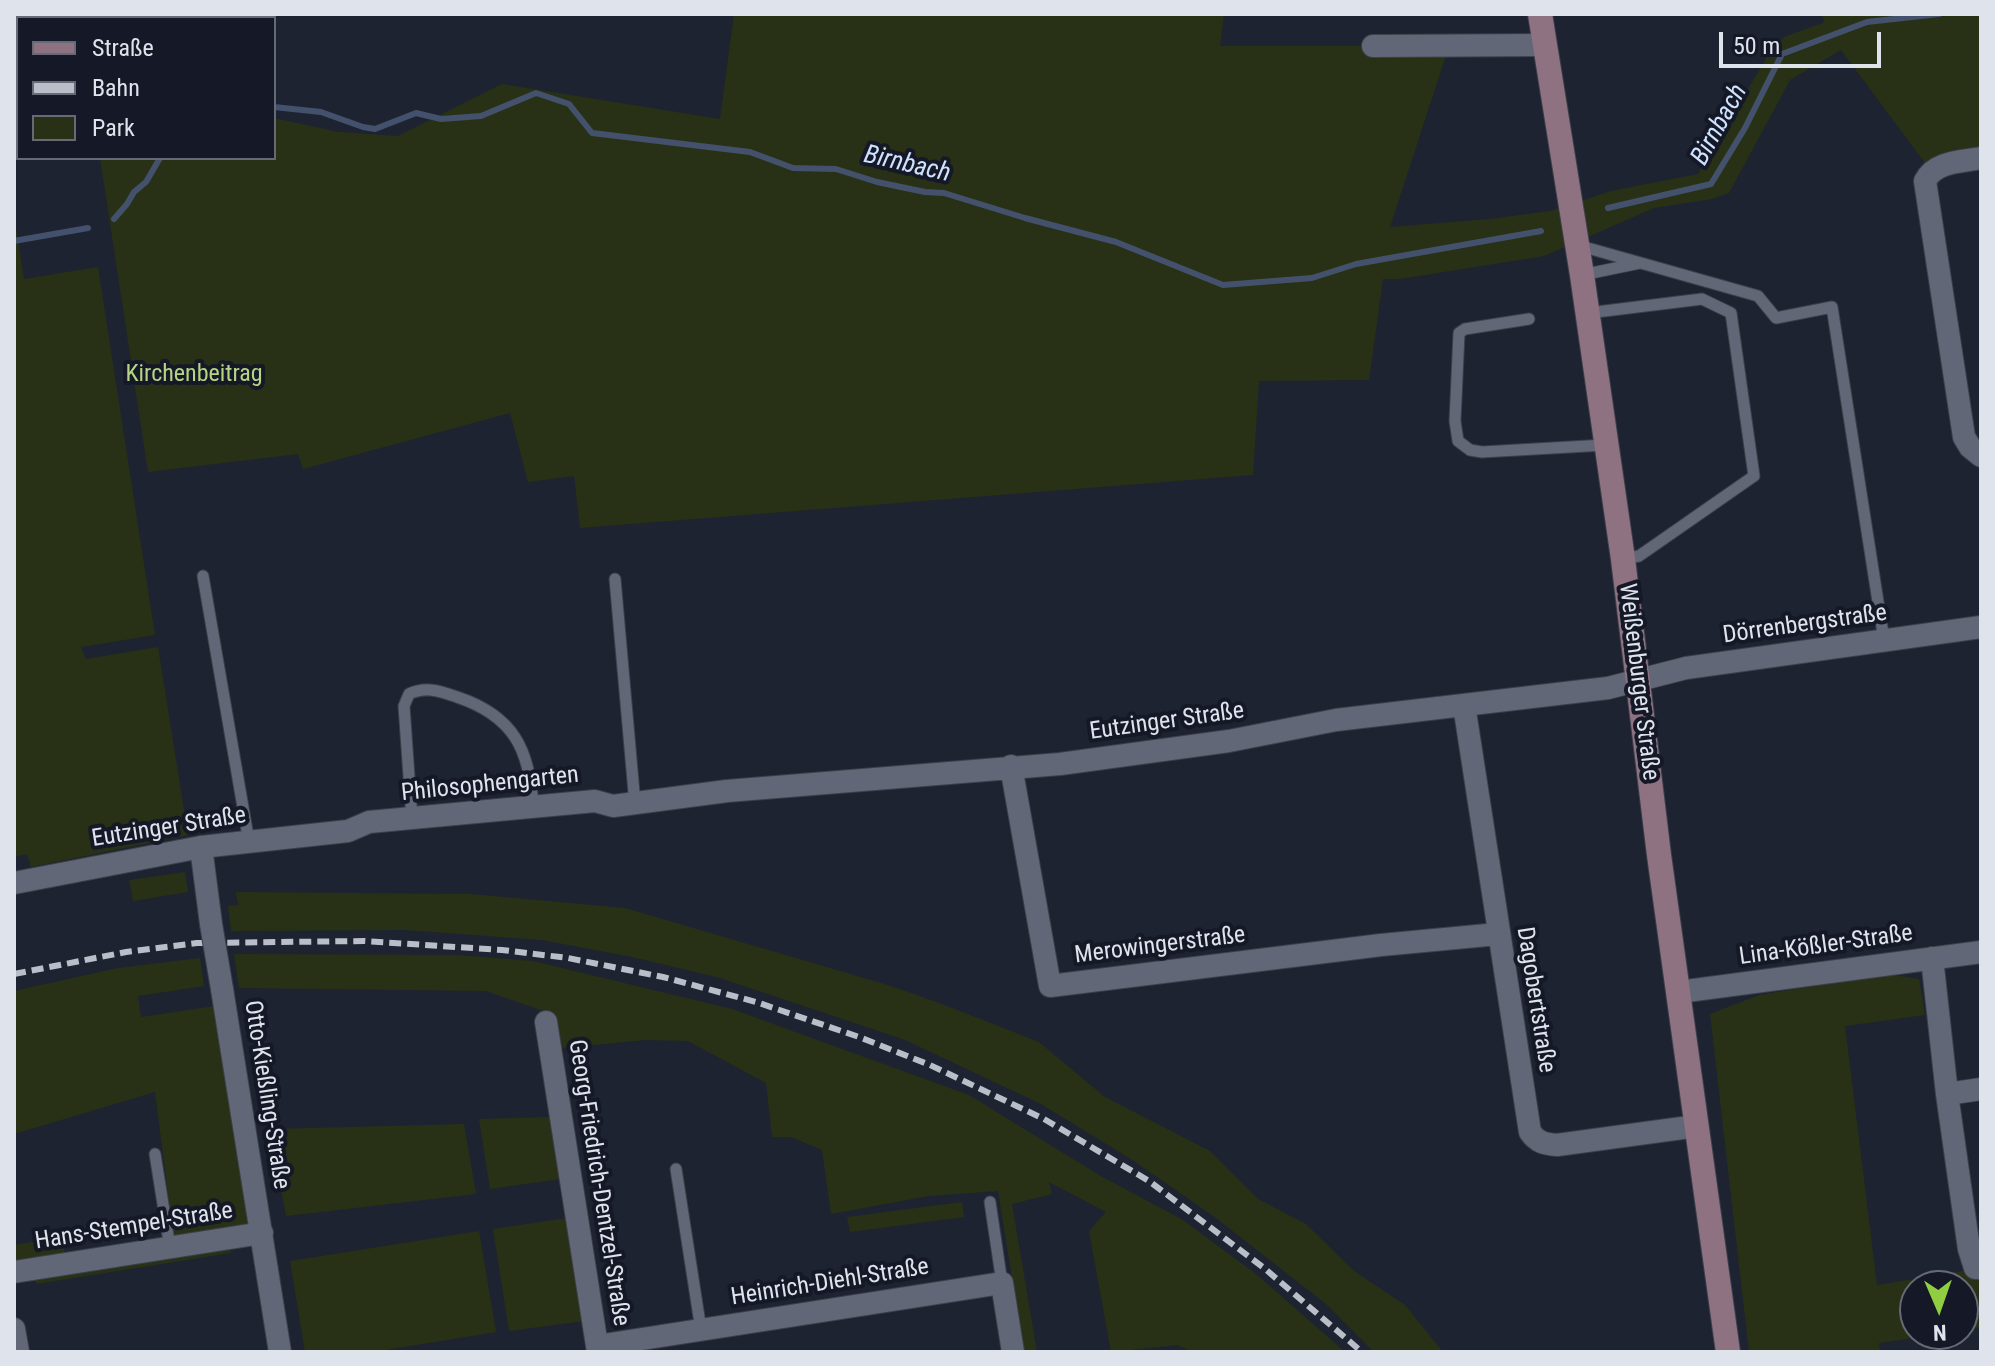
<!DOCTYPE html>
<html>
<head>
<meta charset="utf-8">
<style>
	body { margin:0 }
	#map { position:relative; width:1995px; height:1366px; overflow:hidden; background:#1e2331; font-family:"Roboto Condensed",sans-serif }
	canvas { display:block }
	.frame { position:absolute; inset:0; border:16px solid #dfe3ec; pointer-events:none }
	.legend { position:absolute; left:16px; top:16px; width:260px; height:144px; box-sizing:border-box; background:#151927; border:2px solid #666a76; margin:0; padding:10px 14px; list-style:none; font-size:24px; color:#dfe3ec }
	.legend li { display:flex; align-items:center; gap:16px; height:40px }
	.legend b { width:40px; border:2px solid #666a76 }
	.north { position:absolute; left:1899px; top:1270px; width:80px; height:80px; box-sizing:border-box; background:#151927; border:2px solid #666a76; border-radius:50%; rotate:178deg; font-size:22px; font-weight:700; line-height:32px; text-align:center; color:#dfe3ec }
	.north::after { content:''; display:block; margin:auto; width:28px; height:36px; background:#90cd40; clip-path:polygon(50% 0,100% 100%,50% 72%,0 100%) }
	.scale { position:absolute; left:1719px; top:32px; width:162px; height:36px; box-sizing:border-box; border:4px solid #dfe3ec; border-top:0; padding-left:10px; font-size:24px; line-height:28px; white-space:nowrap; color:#dfe3ec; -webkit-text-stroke:6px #151927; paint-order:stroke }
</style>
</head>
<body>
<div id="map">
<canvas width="1995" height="1366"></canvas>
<div class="frame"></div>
<ul class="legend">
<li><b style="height:10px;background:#8f7282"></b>Straße</li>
<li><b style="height:10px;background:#babec8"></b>Bahn</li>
<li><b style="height:22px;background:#283115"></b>Park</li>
</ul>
<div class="north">N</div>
<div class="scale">50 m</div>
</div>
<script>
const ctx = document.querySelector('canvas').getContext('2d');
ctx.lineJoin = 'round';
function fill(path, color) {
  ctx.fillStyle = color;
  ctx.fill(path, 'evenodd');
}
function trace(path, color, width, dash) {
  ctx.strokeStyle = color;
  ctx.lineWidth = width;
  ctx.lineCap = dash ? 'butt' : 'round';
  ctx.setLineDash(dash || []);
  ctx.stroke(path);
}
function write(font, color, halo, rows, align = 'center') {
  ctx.font = font + ' "Roboto Condensed",sans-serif';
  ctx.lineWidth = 8;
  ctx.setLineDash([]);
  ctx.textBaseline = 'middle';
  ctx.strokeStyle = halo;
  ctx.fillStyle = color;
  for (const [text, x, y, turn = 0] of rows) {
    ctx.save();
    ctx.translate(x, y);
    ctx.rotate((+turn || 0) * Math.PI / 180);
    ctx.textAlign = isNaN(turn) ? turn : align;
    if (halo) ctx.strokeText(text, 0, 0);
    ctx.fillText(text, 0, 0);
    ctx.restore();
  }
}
fill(new Path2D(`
	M734,14H1224L1220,46H1449L1390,227L1490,219L1550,211L1611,191L1698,174L1768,55L1784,37L1825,22L1821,14H1981V158L1931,171L1841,50L1790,80L1729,193L1712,199L1654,208L1544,256L1400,279H1383L1369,380L1259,381L1253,475L580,528L574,476L528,482L510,413L303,469L298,454L148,472L100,158H274V118L339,132L398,136L502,84L720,119Z
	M14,215L24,279L98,267L155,635L81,647L86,659L158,647L188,835L31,867L27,854L14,857Z
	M185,872L188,892L133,901L129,880Z
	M236,892L471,894L625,908L888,985L942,1004L1039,1042L1105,1097L1210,1151L1258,1199L1306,1224L1354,1271L1405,1305L1443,1352H1374L1326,1304L1216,1218L1134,1161L1041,1104L905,1040L720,978L632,957L542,940L405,930L231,931L228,906L238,905Z
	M234,954L458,955L533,961L732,1009L969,1095L1099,1175L1183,1220L1256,1274L1345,1352H1192L1178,1345L1111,1352L1089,1231L1106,1212L1049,1182L1052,1194L1012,1204L1037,1352H1024L998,1191L929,1196L831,1214L822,1150L791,1137H772L766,1083L688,1041L646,1040L550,1049L546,1012L486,991L239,988Z
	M200,958L204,986L138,996L141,1017L215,1006L252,1229L174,1240L155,1092L14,1134V991L118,968Z
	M1888,974L1919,979L1925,1015L1845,1026L1877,1285L1981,1268V1328L1963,1330V1286H1915V1334H1939L1879,1343L1880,1352H1749L1710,1014L1759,995Z
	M551,1117L560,1179L490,1189L479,1119Z
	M464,1124L476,1194L286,1216L274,1153L272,1129Z
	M962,1202L964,1217L850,1232L847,1217Z
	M567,1218L584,1321L509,1331L493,1229Z
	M479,1231L496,1332L373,1352H305L290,1261Z
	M62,1237L65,1255L14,1263V1245Z
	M230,1247L231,1253L36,1284L35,1278Z`), '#283115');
trace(new Path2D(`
	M274,107L321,112L363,127L375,129L416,113L441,119L481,116L536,93L569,104L592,133L750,152L793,168L836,169L877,182L925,192L944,193L1025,218L1116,242L1223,285L1312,278L1356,264L1541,231
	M1608,208L1711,184L1745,128L1782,54L1867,22L1939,14
	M114,219L127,204L134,192L146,182L160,158
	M14,241L88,228`), '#43516d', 6);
const lane = new Path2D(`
	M1577,245L1758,296L1776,318L1832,307L1884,640
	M1582,275L1640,263
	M1588,313L1702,299L1731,313L1754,476L1639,556L1623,559
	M1529,319L1465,329L1459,333L1455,421L1458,441L1470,450L1482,452L1605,445
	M203,576L249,842
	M615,579L635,804
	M412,819L404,706L409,694C426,686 440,691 457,697C514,716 530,750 533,807
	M155,1154L170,1248
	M676,1169L701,1330
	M990,1202L1002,1283`);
const street = new Path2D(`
	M1373,46L1545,45
	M1981,158C1961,162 1935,161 1925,181L1964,437L1970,447L1981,456
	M1464,705L1530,1132C1537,1142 1544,1144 1557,1145L1697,1126
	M1011,766L1050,986L1381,945L1498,934
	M201,847L211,924
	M14,883L201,847L348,831L369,822L595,801L613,806L727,791L1060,764L1229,741L1336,720L1608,688L1686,668L1981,627
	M1932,958L1947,1094L1969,1249L1975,1268H1981
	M222,989L280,1352
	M1679,992L1981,952
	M546,1022L598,1352
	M1947,1094L1981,1089
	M14,1272L262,1233
	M14,1329L18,1352
	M597,1346L1002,1283L1013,1352`);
const secondary = new Path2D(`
	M1540,14L1582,275L1623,559L1659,855L1728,1352`);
trace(lane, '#3c404b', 13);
trace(street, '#3c404b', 24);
trace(secondary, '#3c404b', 26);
trace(lane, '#616777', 11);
trace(street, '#616777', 22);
trace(secondary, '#8f7282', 24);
trace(new Path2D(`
	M14,974L126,952L197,943L364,941L502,950L568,958L663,977L756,1002L859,1037L930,1065L1044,1119L1149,1181L1264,1268L1362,1352`), '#babec8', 6, [12, 6]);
const streetBridge = new Path2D(`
	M211,924L222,989`);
trace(streetBridge, '#3c404b', 24, []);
trace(streetBridge, '#616777', 22);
write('24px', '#b7d483', '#151927', [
	["Kirchenbeitrag",194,375]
]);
write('24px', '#dfe3ec', '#151927', [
	["Dörrenbergstraße",1805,625,-8],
	["Weißenburger Straße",1638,682,83],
	["Eutzinger Straße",1167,722,-8],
	["Philosophengarten",490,785,-6],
	["Eutzinger Straße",169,828,-9],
	["Merowingerstraße",1160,946,-7],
	["Lina-Kößler-Straße",1826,946,-8],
	["Dagobertstraße",1535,1000,81],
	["Otto-Kießling-Straße",266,1095,81],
	["Georg-Friedrich-Dentzel-Straße",598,1183,81],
	["Hans-Stempel-Straße",134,1227,-9],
	["Heinrich-Diehl-Straße",830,1283,-9]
]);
write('italic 26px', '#cfe2fe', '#151927', [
	["Birnbach",1720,125,-61],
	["Birnbach",907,165,13]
]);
</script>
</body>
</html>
